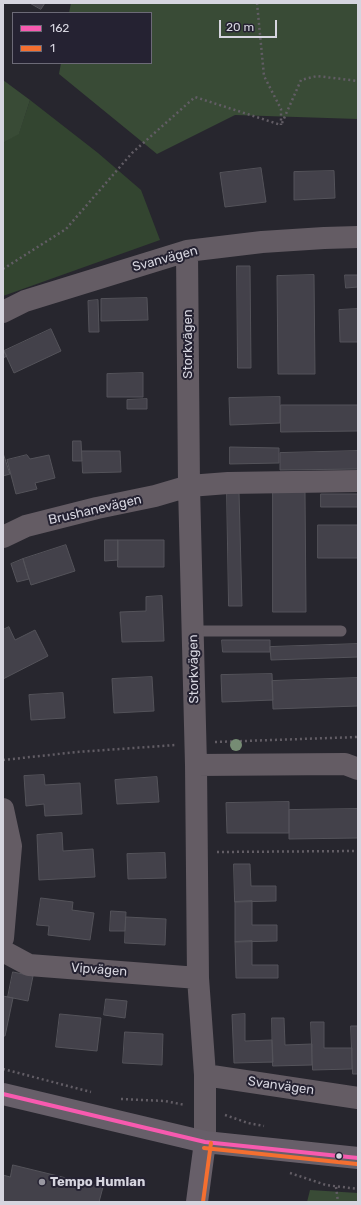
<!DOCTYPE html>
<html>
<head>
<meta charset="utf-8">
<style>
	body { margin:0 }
	#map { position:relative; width:361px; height:1205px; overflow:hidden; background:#27262e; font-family:Rubik,sans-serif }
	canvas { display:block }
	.frame { position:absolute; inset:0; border:4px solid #d6d5df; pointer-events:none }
	.legend { position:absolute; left:12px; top:12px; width:140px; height:52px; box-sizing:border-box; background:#252232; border:1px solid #6c6a77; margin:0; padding:5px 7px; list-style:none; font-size:12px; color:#d6d5df }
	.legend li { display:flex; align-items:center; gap:8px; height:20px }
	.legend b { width:20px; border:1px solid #6c6a77 }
	.scale { position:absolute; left:219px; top:20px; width:58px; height:18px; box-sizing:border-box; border:2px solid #d6d5df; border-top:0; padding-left:5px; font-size:12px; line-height:14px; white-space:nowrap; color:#d6d5df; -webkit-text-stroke:3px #252232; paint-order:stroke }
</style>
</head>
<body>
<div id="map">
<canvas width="361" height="1205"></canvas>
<div class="frame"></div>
<ul class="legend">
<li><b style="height:5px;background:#f75aaf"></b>162</li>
<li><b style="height:5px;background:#f46f30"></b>1</li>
</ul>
<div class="scale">20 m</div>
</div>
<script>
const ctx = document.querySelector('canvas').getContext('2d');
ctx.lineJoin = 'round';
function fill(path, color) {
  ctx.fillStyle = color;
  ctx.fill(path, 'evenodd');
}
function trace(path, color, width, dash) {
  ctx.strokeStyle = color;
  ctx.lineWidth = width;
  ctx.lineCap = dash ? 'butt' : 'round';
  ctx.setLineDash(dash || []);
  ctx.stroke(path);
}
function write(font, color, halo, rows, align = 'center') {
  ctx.font = font + ' Rubik,sans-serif';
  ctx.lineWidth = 4;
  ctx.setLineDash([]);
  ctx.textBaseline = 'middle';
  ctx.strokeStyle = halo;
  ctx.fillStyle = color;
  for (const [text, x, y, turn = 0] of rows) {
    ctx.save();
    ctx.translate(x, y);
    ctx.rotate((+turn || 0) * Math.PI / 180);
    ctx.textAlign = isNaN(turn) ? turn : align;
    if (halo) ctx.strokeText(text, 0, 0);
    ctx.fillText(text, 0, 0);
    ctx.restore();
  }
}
fill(new Path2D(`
	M30,100L98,153L141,190L160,240L3,296V143L19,133Z`), '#334530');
fill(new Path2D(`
	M71,3H358V119L235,115L157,154L59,74L61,63H151V13H69Z
	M3,80L30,100L19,134L3,143Z
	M310,1190L358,1193V1202H307Z`), '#394b36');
const building = new Path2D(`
	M30,3H45L41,9Z
	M261,168L266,202L225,207L220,173Z
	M334,171L335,198L294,200V172Z
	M237,266H250L251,368H238Z
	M314,275L315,374H278L277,276Z
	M345,275H358V287L346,288Z
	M147,298L148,320L101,321V299Z
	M98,300L99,332H89L88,301Z
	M358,309V342H340L339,310Z
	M51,329L61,351L14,373L4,351Z
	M3,350L7,356L3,358Z
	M143,373V397H107V374Z
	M280,397V423L230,425L229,398Z
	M147,399V409H127V400Z
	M281,405H358V431L281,432Z
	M73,441H81L82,461H73Z
	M230,447L279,448V463L230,464Z
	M82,451H120L121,472L83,473Z
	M358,451V469L280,470V453Z
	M3,453L10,474L3,476Z
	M27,455L30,459L49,455L55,478L35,483L37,489L16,494L7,460Z
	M227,492H239L242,606H229Z
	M273,492H305L306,612H273Z
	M321,494H358V507H321Z
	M318,525H358V558H318Z
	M105,540H118V560L105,561Z
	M118,540H164V567H118Z
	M66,545L75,571L31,585L23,559Z
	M23,559L29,579L17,582L11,564Z
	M162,596L164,641L122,642L120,612L146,611V597Z
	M9,627L15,640L35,630L48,656L3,679V630Z
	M222,640H270V652H223Z
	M358,644V657L271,660L270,647Z
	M272,674L273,700L222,702L221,675Z
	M152,677L154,711L114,713L112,679Z
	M358,678V706L273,709L272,681Z
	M63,693L65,718L31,720L29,695Z
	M44,775L45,785L80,783L82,814L45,816L44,804L26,806L24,776Z
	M157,777L159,802L117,804L115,780Z
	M289,802V833H227L226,803Z
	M358,809V838L289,839V810Z
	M62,833L63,851L93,849L95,877L39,880L37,835Z
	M165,853L166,878L128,879L127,854Z
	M234,864H250L251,886H276V901L235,902Z
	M41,898L73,902L72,910L94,913L90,940L48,935L49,926L37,925Z
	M252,901V925H277V941L235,942V902Z
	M111,911L126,912L125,931H110Z
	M126,917L166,919L165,945L125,943Z
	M252,941V965H278V978H236L235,942Z
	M13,972L33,976L28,1001L8,997Z
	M3,996L13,998L5,1036H3Z
	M106,999L127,1001L125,1018L104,1015Z
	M60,1014L101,1018L97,1051L56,1047Z
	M245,1014V1041L272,1040L273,1062L234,1063L232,1015Z
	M272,1018H284L285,1045L312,1044V1065L273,1066Z
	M311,1022H324V1048H352V1069L313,1070Z
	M351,1026H358V1074H353Z
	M125,1032L163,1034L162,1065L123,1063Z
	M13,1165L103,1187L99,1202H3V1175L10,1177Z`);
fill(building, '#43414a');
trace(building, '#54535a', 1);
trace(new Path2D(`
	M257,3L264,76L281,109V125
	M282,123L301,80L317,76L358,81
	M3,269L66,229L132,153L195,97L281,125
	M215,742L358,737
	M3,760L77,752L176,745
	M217,852L358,851
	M3,1069L91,1092
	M121,1099L165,1101L185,1105
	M225,1115L248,1123L264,1126
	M290,1173L326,1185L358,1189
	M336,1187L338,1202`), '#625d65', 2.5, [2, 3]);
trace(new Path2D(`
	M193,631H341`), '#645c64', 11);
trace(new Path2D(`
	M187,251L189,486L196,765L198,978L205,1075V1142
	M3,312L25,301L187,251L262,242L324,238L358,237
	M3,537L26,526L97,508L155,496L189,486L228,483L358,481
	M196,765L345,764L358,769
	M3,809L11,846L3,938
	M3,951L29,965L198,978
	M205,1075L358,1098`), '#645c64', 22);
trace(new Path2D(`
	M3,1094L205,1142L358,1158
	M197,1202L205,1142`), '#675f69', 22);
trace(new Path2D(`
	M3,1094L205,1142L358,1158`), '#f75aaf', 4);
trace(new Path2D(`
	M204,1148L357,1164
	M203,1202L211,1143`), '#f46f30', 4);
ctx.fillStyle = '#768c74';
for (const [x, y] of [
	[236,745]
]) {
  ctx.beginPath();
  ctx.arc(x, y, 6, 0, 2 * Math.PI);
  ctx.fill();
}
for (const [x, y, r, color] of [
	[339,1156,3.5,"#d6d5df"],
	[42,1182,4,"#9998a1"]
]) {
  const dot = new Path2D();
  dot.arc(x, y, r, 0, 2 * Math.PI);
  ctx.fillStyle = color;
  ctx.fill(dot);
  trace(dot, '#252232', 1.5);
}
write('13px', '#d6d5df', '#252232', [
	["Svanvägen",165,259,-15],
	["Storkvägen",188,344,-90],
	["Brushanevägen",95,510,-13],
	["Storkvägen",194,669,-91],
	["Vipvägen",99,970,4],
	["Svanvägen",281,1086,8]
]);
write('bold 13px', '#d6d5df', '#252232', [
	["Tempo Humlan",50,1182]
], 'left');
</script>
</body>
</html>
